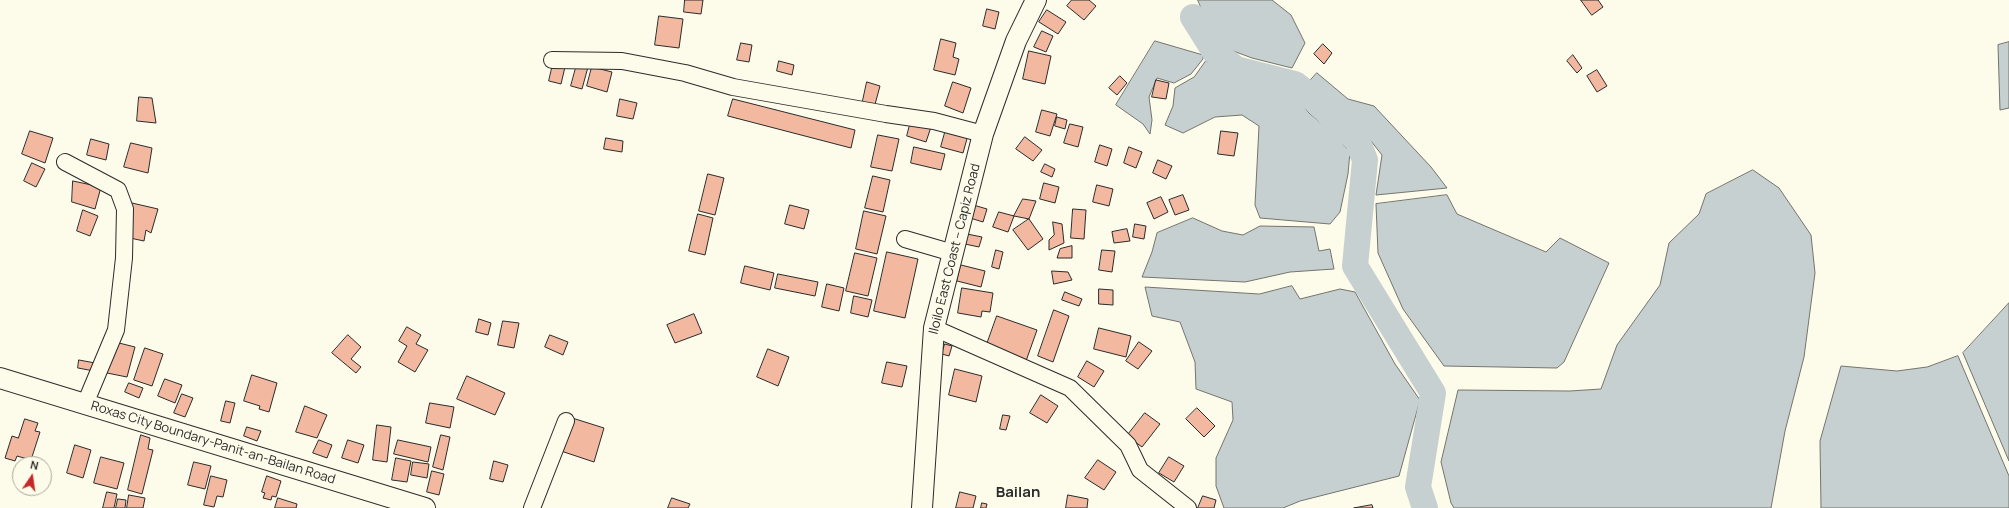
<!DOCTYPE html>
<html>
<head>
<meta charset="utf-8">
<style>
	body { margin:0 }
	#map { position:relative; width:2009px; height:508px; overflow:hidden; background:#fdfbea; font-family:Manrope,sans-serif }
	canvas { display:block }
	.north { position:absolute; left:12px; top:456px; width:40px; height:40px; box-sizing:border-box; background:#fdfbea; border:1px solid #a9a89e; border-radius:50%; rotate:13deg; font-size:11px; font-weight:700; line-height:16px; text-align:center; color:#2b2b2b }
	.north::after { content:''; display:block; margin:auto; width:14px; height:18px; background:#c62828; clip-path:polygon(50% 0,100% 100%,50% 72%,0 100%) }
</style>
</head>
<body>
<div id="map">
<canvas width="2009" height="508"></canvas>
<div class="north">N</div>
</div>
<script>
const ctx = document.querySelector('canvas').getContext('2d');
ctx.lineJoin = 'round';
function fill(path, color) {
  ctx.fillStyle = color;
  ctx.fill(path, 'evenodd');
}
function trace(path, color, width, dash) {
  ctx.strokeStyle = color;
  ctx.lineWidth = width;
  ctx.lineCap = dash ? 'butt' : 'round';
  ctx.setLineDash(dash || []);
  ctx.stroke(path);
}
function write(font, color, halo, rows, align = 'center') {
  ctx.font = font + ' Manrope,sans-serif';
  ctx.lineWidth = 3;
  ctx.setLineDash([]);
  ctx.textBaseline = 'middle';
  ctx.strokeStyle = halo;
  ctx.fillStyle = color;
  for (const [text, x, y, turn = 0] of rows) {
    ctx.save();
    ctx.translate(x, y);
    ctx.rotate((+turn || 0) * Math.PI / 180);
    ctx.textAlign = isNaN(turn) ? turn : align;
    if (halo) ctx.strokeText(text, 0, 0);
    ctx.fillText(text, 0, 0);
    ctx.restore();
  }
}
const water = new Path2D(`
	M1198,0H1272L1291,15L1305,43L1292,68L1252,58L1228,49L1210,28Z
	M1155,41L1203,55V59L1191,74L1174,83L1157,78L1149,97L1152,120L1150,134L1143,124L1116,105Z
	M2009,42V108L2000,110L1998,45Z
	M1206,61L1240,80L1293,93L1309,113L1333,133L1350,152L1348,174L1340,212L1330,224L1260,218L1255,205L1259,126L1242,115L1215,117L1183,133L1165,125L1173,106L1175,88L1194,77Z
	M1317,73L1348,99L1374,106L1431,167L1447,188L1376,195L1382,155L1359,126L1330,104L1309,82Z
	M1753,170L1779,188L1811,235L1815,273L1804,357L1785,431L1771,508H1454L1451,503L1441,462L1458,390L1570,391L1601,389L1617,345L1660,285L1669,243L1699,214L1706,194Z
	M1447,195L1457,214L1546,252L1560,238L1609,263L1564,362L1557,368L1444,366L1403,309L1378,253L1376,204Z
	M1193,218L1222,231L1243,235L1260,226L1314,227L1319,251L1330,249L1334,269L1290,272L1245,282L1142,277L1152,252L1157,233Z
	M1292,286L1300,299L1340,289L1355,292L1395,364L1420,400L1399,476L1300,501L1283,508H1224L1216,486V458L1233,420L1232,402L1196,389L1195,362L1180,322L1152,316L1145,287L1259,294Z
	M2009,303V461L1963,353Z
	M1958,356L2009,476V508H1821L1820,441L1841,366L1897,371L1927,367Z`);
fill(water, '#c7d0d0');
trace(water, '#74746e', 1);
trace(new Path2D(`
	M1193,17L1215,52L1236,69L1295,84L1315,100L1357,140L1365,160L1355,266L1433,393L1418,487L1425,508`), '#c7d0d0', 26);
const building = new Path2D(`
	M685,0H703L701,14L684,12Z
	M1072,0H1089L1096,6L1084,20L1067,6Z
	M1581,0H1598L1603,7L1592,15Z
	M987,9L999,12L995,29L983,26Z
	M1047,10L1066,22L1058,34L1039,22Z
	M659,16L683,19L679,48L655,45Z
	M1042,31L1053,36L1046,52L1034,47Z
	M941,39L956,43L953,57L959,59L955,75L934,70Z
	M741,43L752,45L749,62L737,60Z
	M1323,44L1332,53L1324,64L1314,54Z
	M1029,51L1051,56L1045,84L1023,79Z
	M1573,55L1582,68L1577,73L1567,61Z
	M779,61L794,65L792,75L777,71Z
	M553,64L565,67L561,84L549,81Z
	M577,64L588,67L582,89L571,86Z
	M592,67L612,72L607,92L587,86Z
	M1597,70L1607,86L1597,92L1587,76Z
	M1120,76L1127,83L1117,95L1109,88Z
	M1156,80L1169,83L1166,99L1152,97Z
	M867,82L880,86L874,108L862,105Z
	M953,82L971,88L963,113L945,106Z
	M139,97L152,98L156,123L137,121Z
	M620,99L637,103L633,119L617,116Z
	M733,99L855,130L851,148L728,116Z
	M1042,110L1057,114L1050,136L1036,132Z
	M1057,117L1067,120L1065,129L1055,126Z
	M911,121L931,127L926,142L907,136Z
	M1070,124L1083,127L1078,147L1064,143Z
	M946,129L968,135L963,153L941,147Z
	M30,131L53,138L45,163L22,154Z
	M1221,131L1238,133L1234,156L1218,154Z
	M878,135L899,139L892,171L871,167Z
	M1025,137L1042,150L1033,161L1016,149Z
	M606,138L623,141L622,152L604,149Z
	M91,139L109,144L106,160L87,155Z
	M131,143L152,148L148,173L124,167Z
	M1100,145L1112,149L1107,166L1095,162Z
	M914,147L945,154L941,170L911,163Z
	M1129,147L1142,152L1136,168L1124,163Z
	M1158,160L1172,166L1166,179L1153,173Z
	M32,163L45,169L36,187L24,181Z
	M1045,164L1055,169L1052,177L1041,172Z
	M708,174L724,178L715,215L699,211Z
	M873,176L890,180L883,212L865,208Z
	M73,181L101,187L95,209L72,202Z
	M1044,183L1059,187L1055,203L1040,199Z
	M1097,185L1113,189L1109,206L1093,202Z
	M1183,195L1189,210L1175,215L1169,200Z
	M1161,197L1168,212L1154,219L1147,203Z
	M1023,199L1036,201L1029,219L1014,216Z
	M132,203L158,209L151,233L146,230L144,241L130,238L126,224Z
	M970,204L987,209L983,222L967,217Z
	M790,205L809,210L804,229L785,224Z
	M1073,209L1086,210L1084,239L1071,238Z
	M83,210L98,216L90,236L77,231Z
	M864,211L886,216L877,254L856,249Z
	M999,212L1014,216L1008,232L993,227Z
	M698,214L713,218L705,255L689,251Z
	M1029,219L1043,239L1028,250L1013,230Z
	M1053,222L1062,224L1064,243L1049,250V240L1054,235Z
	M1135,224L1146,226L1144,239L1133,237Z
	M1127,229L1130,241L1114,243L1112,232Z
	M962,233L982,237L979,247L960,243Z
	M1072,246V258H1057L1060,249Z
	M996,250L1003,252L999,269L992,267Z
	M1102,250L1115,251L1112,272L1099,270Z
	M887,252L918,259L905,318L874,311Z
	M855,253L877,258L868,296L846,291Z
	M961,265L985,271L981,287L957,281Z
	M745,266L774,273L770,290L741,283Z
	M1052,271L1068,272L1072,280L1054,284Z
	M778,274L818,282L815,296L775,288Z
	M827,284L844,288L839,311L822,307Z
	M962,288L993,293L990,312L982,311L981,317L958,313Z
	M1099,289L1113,290V305L1099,304Z
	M1065,292L1082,299L1079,306L1062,300Z
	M854,296L872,300L868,317L851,313Z
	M1054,310L1069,316L1053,362L1038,356Z
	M694,314L702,333L675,343L667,325Z
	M997,316L1037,330L1026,361L986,347Z
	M479,319L491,323L488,335L476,332Z
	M503,321L519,323L514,348L498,345Z
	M407,327L421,335L416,344L428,350L415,372L398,362L407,346L399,341Z
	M1099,328L1131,336L1126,357L1094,349Z
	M348,335L361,347L351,359L361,367L356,373L332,353Z
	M550,335L568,342L563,355L545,347Z
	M115,342L135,347L127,377L107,373Z
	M1139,342L1152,351L1138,369L1126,361Z
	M945,344L952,346L949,356L942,354Z
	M145,348L163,354L152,386L134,380Z
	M768,349L789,357L778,386L757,377Z
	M79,360L95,363L94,371L78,368Z
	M1087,361L1104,371L1094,387L1078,377Z
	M887,362L907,366L902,387L882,383Z
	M955,369L982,376L976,402L949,395Z
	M252,375L277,383L269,412L259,409L260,406L244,401Z
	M467,376L505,393L495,415L457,399Z
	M165,379L182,385L175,403L158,396Z
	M129,383L143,388L139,398L125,392Z
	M182,394L193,398L185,417L174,413Z
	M1041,395L1058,406L1047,423L1030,413Z
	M226,401L235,403L230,423L221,421Z
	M430,403L454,407L450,428L426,423Z
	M305,406L327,415L317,438L296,432Z
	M1197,408L1215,426L1204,437L1186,419Z
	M1145,413L1160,424L1142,447L1127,436Z
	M1003,415L1010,416L1006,430L1000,429Z
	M569,417L604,428L594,462L558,450Z
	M25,419L38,423L35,431L40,432L31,460L17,456L15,461L5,458L12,436L18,438Z
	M377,425L391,427L387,462L373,460Z
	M247,427L261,431L257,441L244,436Z
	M141,435L150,438L148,449L153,450L142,494L128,490Z
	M441,435L450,437L443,470L433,467Z
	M319,440L332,445L327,458L313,453Z
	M348,440L364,445L358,463L342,458Z
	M398,440L431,447L428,462L394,454Z
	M75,445L91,450L83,478L67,473Z
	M101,457L124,463L117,489L94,483Z
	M1169,457L1184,466L1174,482L1159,473Z
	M396,458L411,461L407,482L392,480Z
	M1098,460L1116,472L1104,490L1085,478Z
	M494,461L508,465L503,482L490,479Z
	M194,462L211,466L205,489L188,485Z
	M413,462L429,464L427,478L411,475Z
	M432,471L444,474L439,495L427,492Z
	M211,476L227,480L223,497L217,496L214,507L204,505Z
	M267,476L281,481L276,497L272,496L271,500L263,498L265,493L262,492Z
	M107,492L117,494L114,508H103Z
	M960,492L976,496L973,508H956Z
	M129,495L145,498L143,508H127Z
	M1068,495L1088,499L1087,508H1066Z
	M1203,496L1216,500L1214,508H1198Z
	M278,498L297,504L296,508H275Z
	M672,498L690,504L688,508H668Z
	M118,499L126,500L125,508H116Z
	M982,503L987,504L986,508H981Z
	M1372,505L1373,508H1354Z`);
fill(building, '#f2b8a0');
trace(building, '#2b2b2b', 1);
const minor = new Path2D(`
	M552,60L622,61L685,73L733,87L886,114L934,121L983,134
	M65,162L118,190L125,209L124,258L116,330L85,404
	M905,239L953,253
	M934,328L1070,388L1128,445L1140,470L1188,508
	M532,508L566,421`);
const major = new Path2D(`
	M0,378L425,508
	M922,508L934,328L983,134L1016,41L1036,0`);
trace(minor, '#2b2b2b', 18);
trace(major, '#2b2b2b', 22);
trace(minor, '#fdfbea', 16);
trace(major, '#fdfbea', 20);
write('13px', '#2b2b2b', '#fdfbea', [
	["Iloilo East Coast – Capiz Road",955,249,-76],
	["Roxas City Boundary-Panit-an-Bailan Road",213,443,17]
]);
write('bold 15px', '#2b2b2b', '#fdfbea', [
	["Bailan",1018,493]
]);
</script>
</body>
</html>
